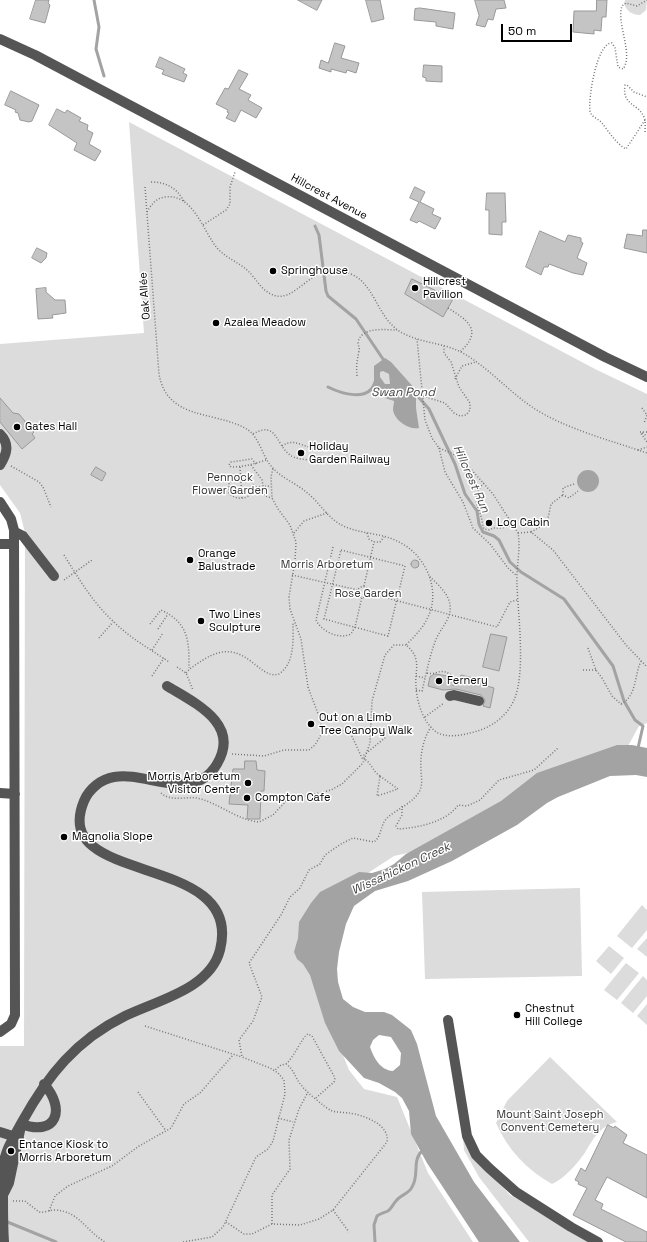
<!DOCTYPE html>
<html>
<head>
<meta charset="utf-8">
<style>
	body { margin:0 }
	#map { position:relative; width:647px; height:1242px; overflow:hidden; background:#fff; font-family:"Space Grotesk",sans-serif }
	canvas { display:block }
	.scale { position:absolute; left:501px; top:24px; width:71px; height:18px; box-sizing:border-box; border:2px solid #000; border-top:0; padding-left:5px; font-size:12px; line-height:14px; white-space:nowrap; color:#000; -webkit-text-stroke:3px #fff; paint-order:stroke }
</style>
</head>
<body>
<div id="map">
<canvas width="647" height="1242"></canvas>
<div class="scale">50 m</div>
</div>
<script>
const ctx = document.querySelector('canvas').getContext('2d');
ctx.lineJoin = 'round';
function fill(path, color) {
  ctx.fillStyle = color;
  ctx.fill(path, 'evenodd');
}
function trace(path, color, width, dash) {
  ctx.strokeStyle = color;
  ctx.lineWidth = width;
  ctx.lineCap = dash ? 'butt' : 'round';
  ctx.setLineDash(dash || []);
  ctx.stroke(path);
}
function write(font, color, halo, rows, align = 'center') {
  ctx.font = font + ' "Space Grotesk",sans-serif';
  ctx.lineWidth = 3;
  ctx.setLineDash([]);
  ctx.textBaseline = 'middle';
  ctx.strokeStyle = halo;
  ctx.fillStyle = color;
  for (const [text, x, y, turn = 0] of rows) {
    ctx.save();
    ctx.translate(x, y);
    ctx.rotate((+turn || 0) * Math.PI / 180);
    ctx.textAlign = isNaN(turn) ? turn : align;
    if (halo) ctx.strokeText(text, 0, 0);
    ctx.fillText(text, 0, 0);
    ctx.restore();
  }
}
fill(new Path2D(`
	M625,0H647L646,10L640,15C632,15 627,11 624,4Z
	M129,122L595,369L647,394V723L639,726L628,746L460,841L394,856L345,888L330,1023L349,1070L364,1089L397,1097L428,1173L473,1242H0V1046H24L25,533L20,513L0,485V344L144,333Z
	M580,888L582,976L425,979L422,892Z
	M642,905L647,910V930L632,948L617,936Z
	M647,938V957L637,949Z
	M609,946L624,958L611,974L596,961Z
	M626,963L639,973L617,1000L604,990Z
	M643,976L647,980V996L633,1013L621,1003Z
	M647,1004V1025L637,1016Z
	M550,1057L617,1122C599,1126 593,1140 584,1154C575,1166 565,1178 552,1184C526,1169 508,1150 496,1123L507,1101Z
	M463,1137L477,1160L510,1195L593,1242H529L479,1177L464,1150Z`), '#dcdcdc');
fill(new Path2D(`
	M385,358L391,362L416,390V408L419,428C409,430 395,421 393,410C393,407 394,404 394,401L385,398L374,385V366ZM383,371L389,374L390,384H385L380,377V372Z
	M577 481a11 11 0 1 1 22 0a11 11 0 1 1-22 0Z
	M617,745H632L647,748V777L636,775L610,776L558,797L547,803L517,825L452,861L408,881L375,891L354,906L346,924L339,952L337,969L338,982L343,999L353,1007L365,1012H384L392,1015L411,1030L417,1044L436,1116L474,1182L520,1242H479L427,1163L411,1134L409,1111L402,1098L395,1092L379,1083L364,1078L339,1051L325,1023L310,975L303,964L297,959L294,952L298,938L299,922L311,903L320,892L359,872L372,873L385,869L394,864L406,854L501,801L537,773ZM379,1035L391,1037L401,1053L400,1065L393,1071C380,1070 374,1058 370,1047L373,1040Z`), '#a3a3a3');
trace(new Path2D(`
	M94,0L99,27L96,49L104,76
	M315,226L319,235L326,291L328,296L356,319L385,362
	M328,387C340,393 369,403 375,382
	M414,392L429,409L455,464L465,494L477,511L479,524L483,532L494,536L499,540L510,562L521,572L564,599L613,666L624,701L635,720L643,726L638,748
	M5,1221L56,1242
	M375,1242L374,1225L377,1216C381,1213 384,1213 388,1211C392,1208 393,1204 396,1201C400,1195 409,1194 412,1187C420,1175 411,1160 423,1150`), '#a3a3a3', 3);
const building = new Path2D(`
	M36,0H49L48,3L50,5L45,23L30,19Z
	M298,0H322L317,10Z
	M366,0H380L384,19L372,22Z
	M475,0H504L506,8L496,9L493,20L488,19L485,27L476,25L479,16Z
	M597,0H607L606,17H602L601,31L594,30V34L573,32L574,11H596Z
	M420,8L455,13L453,29L436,26V22L414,20L415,9Z
	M335,43L345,46L341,58L359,63L356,73L347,70L346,73L331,69V72L319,68L321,60L328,63Z
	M160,57L185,69L183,73L187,75L184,82L162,74L164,70L156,67Z
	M424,65L442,66V82L426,81V78L423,77Z
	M239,70L248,74L239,89L251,95L248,100L262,108L256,118L241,110L235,122L226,118L229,113L227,112L228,110L216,104L225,88L228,89Z
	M11,91L39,105L32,121L29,122L20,120L18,113L15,112L16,110L5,105Z
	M57,109L65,113L67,110L81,118L79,121L88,125L87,130L93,133L89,144L101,151L95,161L74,150L77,143L49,125Z
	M415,187L425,192L420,202L434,209L432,214L441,218L435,229L419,221L417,223L410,220L419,202L410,198Z
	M487,193H505L506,222H502V235L489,234V210H486Z
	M643,230H647V253L624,248L627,234L642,236Z
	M540,231L565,242L568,235L581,238V242L583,243L577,258L587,263L583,275L573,273L549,264L548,267H544L541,275L526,267Z
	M37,248L47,253L46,258L41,263L32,258Z
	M412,279L453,299L443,317L405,294Z
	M46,288V292L55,300H65L66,313L52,315L53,318L38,319L36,289Z
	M0,398L13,413L19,414L34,432L32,434L35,438L22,449L0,422Z
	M96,467L106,473L102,481L91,475Z
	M411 564a4 4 0 1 1 8 0a4 4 0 1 1-8 0Z
	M491,634L507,637L499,671L483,667Z
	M435,674L448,676L458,684L461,675L485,681L484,685L494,688L490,708L483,706L485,700L481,695L456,689L443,690L428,686L430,677Z
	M245,761H256L257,770L265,771L264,791H261L260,819H247L248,805L229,804L233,769H244Z
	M608,1125L614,1128L615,1126L627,1135L623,1143L647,1155V1198L607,1177L595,1200L603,1204L601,1209L647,1232V1242H626L573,1215L587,1188L578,1184L579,1182L575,1180L581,1168L585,1171Z`);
fill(building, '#c4c4c4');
trace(building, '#999', 1);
trace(new Path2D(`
	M645,120L626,149C615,143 608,130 601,122C597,118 591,117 590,111C588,98 597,42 612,43L615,48L618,67L623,69C634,55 616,23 622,6L626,3L637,6L647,0
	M645,132C645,127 646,121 644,117C638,103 622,106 625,85H627L634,92L647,97
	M151,182C167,182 176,188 184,201
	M145,187L159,374C167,420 213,411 245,428C260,436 261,455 272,467C281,478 296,483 306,492C317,500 324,512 334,520C352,535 379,531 399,542C426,555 442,591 427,619C422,629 414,637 406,645C411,649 415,654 416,660C418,668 415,676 416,684C416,699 422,721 435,731C444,738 459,736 470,733C489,729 506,718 514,700C526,673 518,615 517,585C516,567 521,550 518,533L493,494L470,468L453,454L439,448L432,438L425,420L417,339
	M147,212C151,205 156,198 165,197C193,193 203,231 217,248C226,258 238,262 247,270C255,277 260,288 269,293C297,310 311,254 353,275C375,286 377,316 399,331C418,343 441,342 461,352C487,366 507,390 532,407C563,428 612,441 647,453
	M203,225L226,210L230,204V187L235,172
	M448,308C467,320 484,330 460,352
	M357,376C356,366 357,361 359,351C360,348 358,346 358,342C362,326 386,330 397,330
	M455,379L462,366L476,362
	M423,396L445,403L454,413L460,416L466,415L470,410V403L459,387L451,362L444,353V345
	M642,408L647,415L644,423
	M647,432H640L647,442
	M642,433L647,436
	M253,434C277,420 276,445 290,455C299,462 331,461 342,457
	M282,446C292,439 298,444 309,447L313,441
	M439,448L445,472L463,502L473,528L490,544L508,568L517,576
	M638,450L647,447
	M256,464L252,459L231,462L229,465L231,467C244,467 254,464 266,460
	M251,465L262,480L265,496L272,498
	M11,466L39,482L43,487L51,507
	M240,467L242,498
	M241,477L253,482L254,492C247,499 237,501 229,493V483Z
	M484,483C473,494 475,500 480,513C482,518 482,524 484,529L490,530L493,528H502L513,525
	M574,484L563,488V495L569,498L578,491
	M205,490L271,486
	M531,532L547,523L551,504L563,495
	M294,533L304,521L327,513
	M367,533L369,539L374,542
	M518,533L531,532L553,550L626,645L647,667
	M333,547L316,620C321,631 339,640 351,634L355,627L362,597
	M341,550L405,566L388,636L324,619Z
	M64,555C79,579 93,603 114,622C130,638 150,649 169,662
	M292,575L358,590
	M64,580L92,560
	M364,586L374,542H380L384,537
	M357.5 592a5.5 5.5 0 1 1 11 0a5.5 5.5 0 1 1-11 0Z
	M368,593L497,627L510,602L517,600
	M150,624L161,610C189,623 189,641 189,668
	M158,629L168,614
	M99,638L113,622
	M588,648L596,670L602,678L612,696L621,704C637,696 634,676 641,661
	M152,650L163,633
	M177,667L186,673L193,690
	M583,670H596
	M186,673C191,667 197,664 203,660C245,633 257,681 279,674C295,663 293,640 293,623
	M427,673C438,676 439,665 456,678L453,686
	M152,676L164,658
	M416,676L425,678
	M416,690L422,691C426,675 429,658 435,642C438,633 444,627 448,618C456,600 441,587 429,576
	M425,717L444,703
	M322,726L350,732L362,758L364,759
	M232,754L264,756L284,750H309L315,745L322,733L320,719L308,687L301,639L290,609L289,597L295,561L296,542L290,525L278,509L272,498L271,477L273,468
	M380,776L398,789L377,796Z
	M161,793C172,803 188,795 201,799C221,805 238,820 259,822L273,815L286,801L331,790L342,784L363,763L370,743L372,701L385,655L394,645H406
	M402,806V815L396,826L398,829C417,828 447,822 458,805L467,806L480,800L499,780L534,770L558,748
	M145,1026L242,1057
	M286,1064C295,1056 302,1037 308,1034L312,1036L335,1078L334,1082L316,1098
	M138,1092L166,1131
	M278,1118L293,1122
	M13,1201H25L39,1212C45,1213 49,1210 55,1210C79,1211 86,1231 105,1242
	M333,1210L349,1232
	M49,1211L55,1196L68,1186L112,1166L139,1146L171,1128L184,1104L200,1093L233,1055
	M226,1222L244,1234H252L272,1224L300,1225L319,1219L333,1210L387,1142C390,1124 363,1115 349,1113C343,1112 336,1113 330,1110C326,1108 305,1091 302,1086C295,1079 295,1070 286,1064L281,1065L275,1070
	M272,1224V1195L290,1169L289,1140L299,1109L308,1092
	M183,1242L212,1237L223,1227L256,1157L268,1149L273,1141L285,1094L284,1080L278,1073L270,1068L242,1057L239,1040L253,1021L262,997L249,963L281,915L290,897L300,888L309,870L320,864L325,855L341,844L353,838L374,842C382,836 380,825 387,818C397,809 415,802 420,790C423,783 421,776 421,769C420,755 423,739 431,727`), '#777', 1.5, [1, 2]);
trace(new Path2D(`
	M0,39L35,55L605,357L647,377
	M0,434C10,444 7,454 0,465
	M0,502L11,519L14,530L15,1015L11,1024L0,1032
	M15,532L23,536L54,576
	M0,544H14
	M450,696L454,695L479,701
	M0,793L15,794
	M448,1020L467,1136L476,1155L489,1168L516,1192L571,1227L598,1242
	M21,1124C57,1137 66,1109 44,1084
	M0,1132L19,1138
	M4,1193L9,1183L21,1126
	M4,1242C3,1227 3,1213 3,1198C3,1189 1,1180 2,1171C5,1150 12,1140 22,1122C48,1075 76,1040 125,1016C158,1000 210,989 220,950C245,850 48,888 84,801C89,789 101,779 114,777C137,773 161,786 185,784C198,784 210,776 217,764C241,724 195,703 167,686`), '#555', 10);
trace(new Path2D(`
	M380,776C373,772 371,762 364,759V755L386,737`), '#777', 1.5, [1, 2]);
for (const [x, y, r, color] of [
	[273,271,4,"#000"],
	[415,288,4,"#000"],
	[216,323,4,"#000"],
	[17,427,4,"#000"],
	[301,453,4,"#000"],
	[489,523,4,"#000"],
	[190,560,4,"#000"],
	[201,621,4,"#000"],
	[439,681,4,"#000"],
	[311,724,4,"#000"],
	[248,783,4,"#000"],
	[247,798,4,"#000"],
	[64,837,4,"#000"],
	[517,1015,4,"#000"],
	[11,1151,4,"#000"]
]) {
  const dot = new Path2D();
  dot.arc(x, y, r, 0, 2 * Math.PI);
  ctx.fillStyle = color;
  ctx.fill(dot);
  trace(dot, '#fff', 1.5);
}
write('11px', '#000', '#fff', [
	["Hillcrest Avenue",329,197,28],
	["Oak Allée",145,296,-94]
]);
write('11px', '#000', '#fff', [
	["Springhouse",281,271],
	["Hillcrest",423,282],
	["Pavilion",423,295],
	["Azalea Meadow",224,323],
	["Gates Hall",25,427],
	["Holiday",309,447],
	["Garden Railway",309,460],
	["Log Cabin",497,523],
	["Orange",198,554],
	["Balustrade",198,567],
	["Two Lines",209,615],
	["Sculpture",209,628],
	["Fernery",447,681],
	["Out on a Limb",319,718],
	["Tree Canopy Walk",319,731],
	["Morris Arboretum",240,777,"right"],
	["Visitor Center",240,790,"right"],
	["Compton Cafe",255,798],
	["Magnolia Slope",72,837],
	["Chestnut",525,1009],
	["Hill College",525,1022],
	["Entance Kiosk to",19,1145],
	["Morris Arboretum",19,1158]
], 'left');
write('11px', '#333', '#fff', [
	["Pennock",230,478],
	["Flower Garden",230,491],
	["Morris Arboretum",327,565],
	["Rose Garden",368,594],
	["Mount Saint Joseph",550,1115],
	["Convent Cemetery",550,1128]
]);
write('italic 12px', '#444', '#fff', [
	["Swan Pond",403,393],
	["Hillcrest Run",471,479,66],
	["Wissahickon Creek",401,869,-25]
]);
</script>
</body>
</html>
